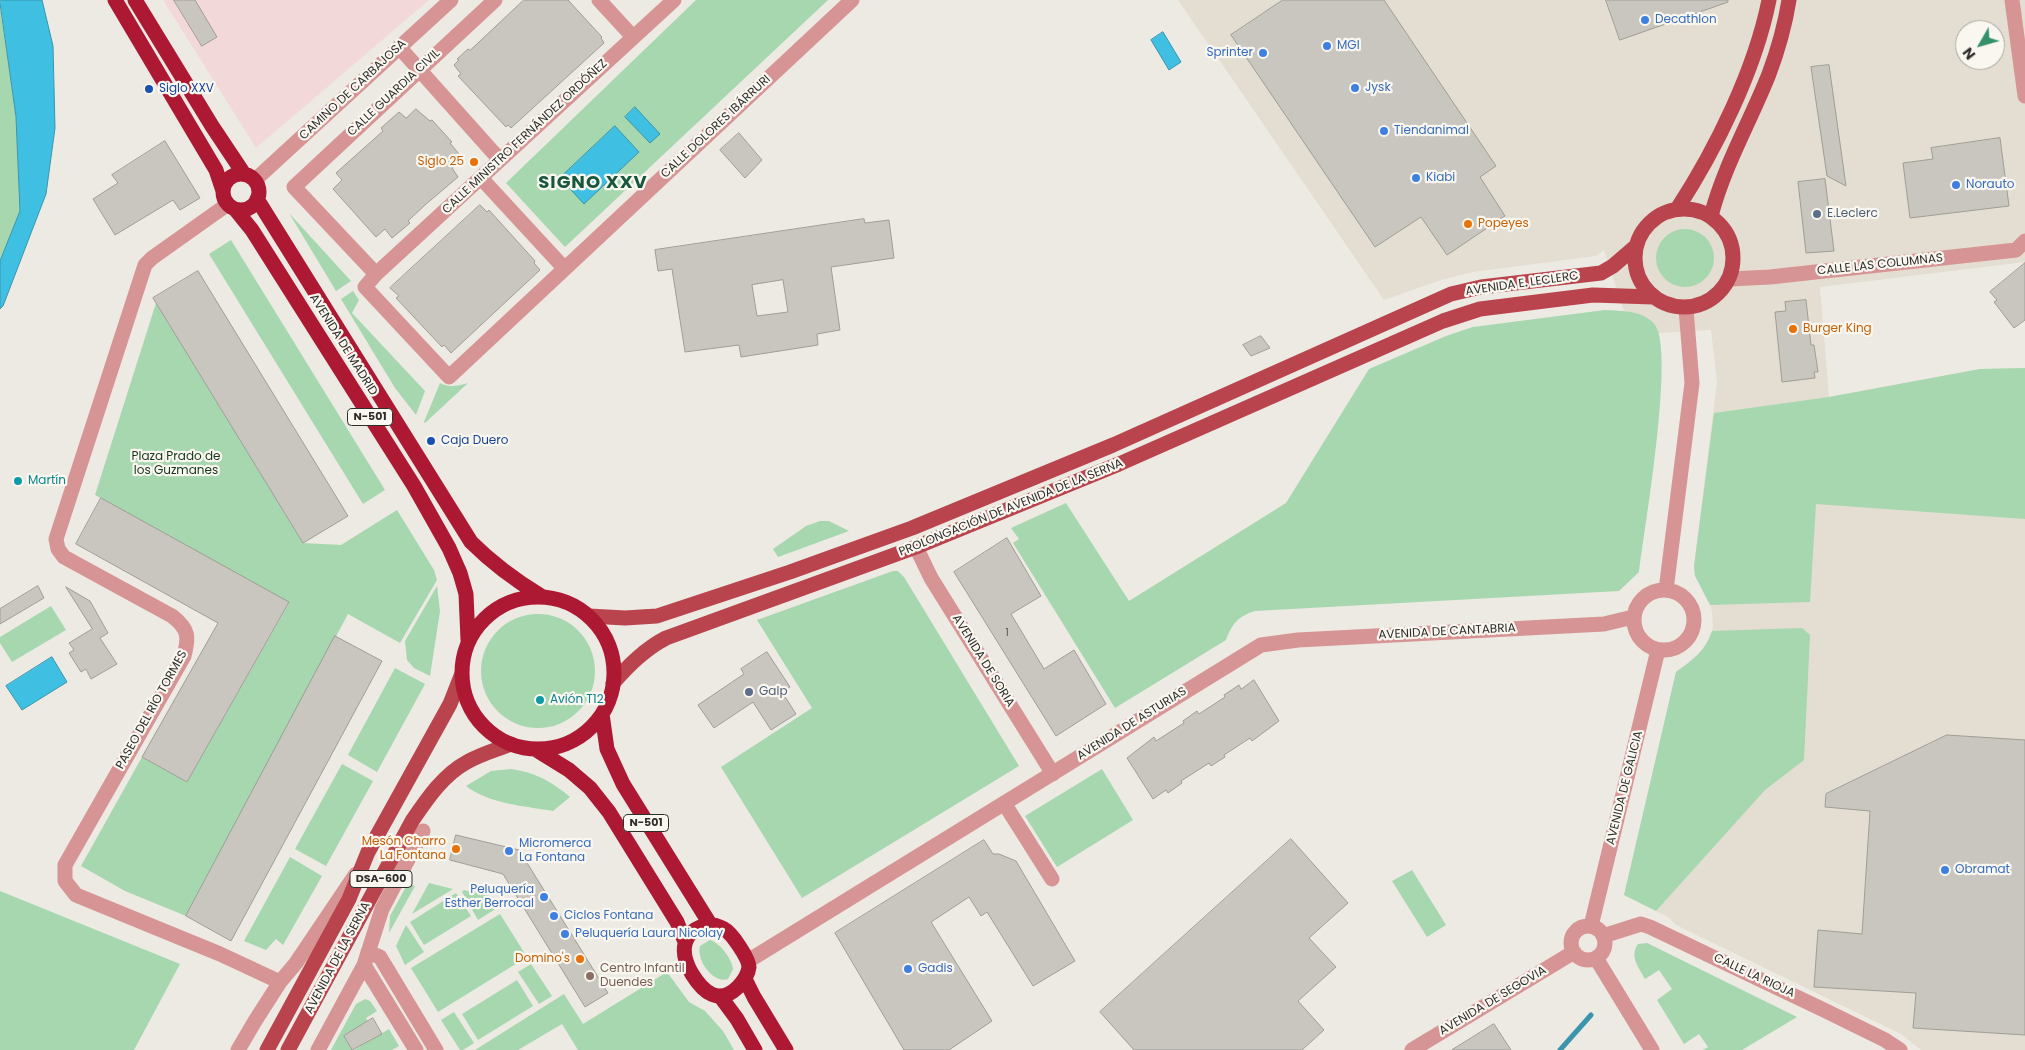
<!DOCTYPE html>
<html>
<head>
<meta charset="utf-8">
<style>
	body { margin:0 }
	#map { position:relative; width:2025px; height:1050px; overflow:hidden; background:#eceae3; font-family:Poppins,sans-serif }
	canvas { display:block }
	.north { position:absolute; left:1955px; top:20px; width:50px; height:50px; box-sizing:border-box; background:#f9f7f0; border:1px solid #a8a7a1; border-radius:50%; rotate:232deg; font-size:14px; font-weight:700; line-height:20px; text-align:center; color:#2f2e2b }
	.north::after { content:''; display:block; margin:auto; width:18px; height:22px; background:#339068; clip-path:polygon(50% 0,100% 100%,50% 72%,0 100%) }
</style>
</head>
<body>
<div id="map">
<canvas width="2025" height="1050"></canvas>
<div class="north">N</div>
</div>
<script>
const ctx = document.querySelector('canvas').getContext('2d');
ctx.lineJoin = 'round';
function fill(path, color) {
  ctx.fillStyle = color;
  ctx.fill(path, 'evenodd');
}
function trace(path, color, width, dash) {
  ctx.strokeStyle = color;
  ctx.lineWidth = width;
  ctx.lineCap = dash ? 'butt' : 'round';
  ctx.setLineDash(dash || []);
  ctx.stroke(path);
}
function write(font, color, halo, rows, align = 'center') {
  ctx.font = font + ' Poppins,sans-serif';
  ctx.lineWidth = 4.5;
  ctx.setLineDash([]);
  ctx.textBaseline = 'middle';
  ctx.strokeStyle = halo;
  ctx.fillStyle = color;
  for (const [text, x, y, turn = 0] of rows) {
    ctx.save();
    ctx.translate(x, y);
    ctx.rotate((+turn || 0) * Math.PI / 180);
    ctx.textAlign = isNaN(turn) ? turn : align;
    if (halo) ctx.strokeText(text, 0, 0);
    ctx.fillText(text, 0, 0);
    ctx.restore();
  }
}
fill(new Path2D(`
	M1178,0H2025V262L1820,287L1829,397L1980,369L2025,368V1050H1921L1901,1034L1676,925L1668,917L1624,895L1676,672L1701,652L1709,641L1713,627L1712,612L1709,599L1695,576L1694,566L1717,382L1711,330L1658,333L1654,324L1643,316L1624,311L1604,250L1596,256L1473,272L1441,280L1384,300ZM1965,30H1995V60H1965Z`), '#e3ded1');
fill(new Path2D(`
	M163,0H429L256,148Z`), '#f3d8da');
fill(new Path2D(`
	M696,0H828L565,247L506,183Z
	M0,2L16,117L20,211L0,261Z
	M289,213L351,281L336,291Z
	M1656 258a29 29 0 1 1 58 0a29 29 0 1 1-58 0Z
	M231,240L385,490L363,504L209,254Z
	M353,291L359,300L352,313L425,391L416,415L395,388L341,299Z
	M156,303L303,543L341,545L397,510L434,570L437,580L400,643L348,614L186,916L125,891L81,866L142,757L187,782L289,603L95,495Z
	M1605,310C1621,311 1644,310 1655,325C1675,352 1644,531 1639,572L1619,591L1255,611C1238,616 1232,624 1226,640L1115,708L1013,543L1019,539L1011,528L1066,503L1129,601L1286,503L1369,369L1446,336L1473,327Z
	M2025,368V519L1816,504L1810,602L1710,605L1695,576L1694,566L1714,413L1829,397L1980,369Z
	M440,383C450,388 457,386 468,383L425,423L424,422Z
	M820,521H829L849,531L778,557L773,549L806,526Z
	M893,571H898L904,577L1019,766L802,898L721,767L812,708L757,620Z
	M437,586L440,611L430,676L414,668L407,660L405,641Z
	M51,606L66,630L12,662L0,643V637Z
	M481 671a57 57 0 1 1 114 0a57 57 0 1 1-114 0Z
	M1802,628L1810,635L1804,760L1765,790L1656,911L1624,895L1676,672C1692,661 1706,650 1712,631Z
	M395,668L425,684L377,772L348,755Z
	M342,764L373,781L326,866L295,849Z
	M511,769C535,772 552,782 570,797L553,811C525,806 489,804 466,786L491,771Z
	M1102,769L1133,820L1057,867L1025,816Z
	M290,857L322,876L283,945L276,939L266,950L244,941Z
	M1412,870L1446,925L1427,937L1392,881Z
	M408,883L415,886L389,933L390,916Z
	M429,883L453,889L412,914Z
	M464,890L490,896L497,908L478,920L462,892Z
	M0,891L180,964L134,1050H0Z
	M456,893L471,916L424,945L410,922Z
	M500,914L527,957L438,1012L411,968Z
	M406,925L424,952L405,965L396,946Z
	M710,940C720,943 732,959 733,969L728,979C713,984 696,960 700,946Z
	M1647,943L1797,1017L1742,1050H1703L1708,1047L1699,1034L1684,1044L1657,1000L1672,989L1659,970L1645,979C1639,968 1629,956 1638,944Z
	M531,964L552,996L539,1004L518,972Z
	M667,972L689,1002L705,1011L723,1031L734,1050H578L562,1024L518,1050H475L564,994L583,1024Z
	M517,980L533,1006L478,1040L462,1014Z
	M365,999L370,1001L377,1011L366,1018L368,1021L344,1036L352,1050H331L356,1004Z
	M454,1012L474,1043L463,1050H460L441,1020Z
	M389,1029L399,1046L392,1050H354Z`), '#a6d7ae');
const water = new Path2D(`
	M0,0H42L53,46L55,128L46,194L3,306L0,309V261L20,211L16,117Z
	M1163,32L1181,62L1169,70L1151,40Z
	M635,107L660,134L650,143L625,117Z
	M615,126L639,152L584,204L560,178Z
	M52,657L67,682L22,710L6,686Z`);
fill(water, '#3fc0e3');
trace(water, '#3a94ac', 1);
trace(new Path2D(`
	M1560,1050L1591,1015`), '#3a94ac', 5);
const building = new Path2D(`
	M174,0H195L217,37L202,46Z
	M524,0H568L602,37L601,38L604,43L511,128L508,125L506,127L458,76L461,74L454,65L459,60L457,59L468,49L470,50Z
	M1283,0H1384L1496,166L1480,177L1505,216L1447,255L1421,217L1375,247L1231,35Z
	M1606,0H1728V2L1620,40Z
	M1829,65L1846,186L1827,176L1811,67Z
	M416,109L430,121L432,120L452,142L450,143L463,159L452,168L458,177L425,205L408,221L410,223L392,238L385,229L376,237L333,189L342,180L336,173L383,131L381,128L399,112L406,118Z
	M739,133L762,160L745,178L720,150Z
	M2000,138L2009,206L1910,218L1903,163L1933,159L1931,148Z
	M165,141L200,198L180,210L173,200L115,235L93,199L118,183L112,175Z
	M1825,179L1834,251L1806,253L1798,182Z
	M480,205L487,212L489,210L535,261L534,263L540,270L451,353L444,345L442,347L396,298L399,296L390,288Z
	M864,219L865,223L889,220L894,258L831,267L840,330L817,334L818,345L741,357L739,345L685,352L672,269L658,271L655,250ZM783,280L788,312L757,316L752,285Z
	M2025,263V320L2014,328L1994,302L1997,300L1990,292Z
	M198,271L348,516L303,543L153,298Z
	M1806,300L1811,345H1814L1818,372H1814L1815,378L1782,382L1775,312L1786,311L1785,302Z
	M1261,336L1270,348L1251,356L1243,345Z
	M101,498L289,602L187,782L142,757L218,623L76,544Z
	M1007,538L1041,596L1011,614L1044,669L1074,650L1106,704L1056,736L954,572Z
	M38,586L44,598L0,624V609Z
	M66,587L90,601L108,633L100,638L117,664L91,679L86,669L81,672L69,653L74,650L69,643L92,629Z
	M335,636L382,661L231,941L186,916Z
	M767,652L790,687L782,692L796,714L771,730L753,702L714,728L698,705L744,674L741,669Z
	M1254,680L1279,721L1252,741L1250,738L1224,755L1225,757L1211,766L1209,763L1181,781L1182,783L1168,793L1166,790L1153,799L1127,758L1154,737L1156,741L1184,723L1183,721L1197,711L1199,714L1225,697L1224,695L1239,685L1241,689Z
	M1947,735L2025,740V1035L1913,1028L1916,993L1814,987L1818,930L1862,934L1870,811L1825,807L1826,794Z
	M456,835L519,850L608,993L585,1007L503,874L450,860Z
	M1291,839L1348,903L1309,938L1336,967L1298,1001L1324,1030L1302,1050H1134L1100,1012Z
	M984,840L993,854H999L1016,861L1075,961L1033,986L987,912L981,916L969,897L931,922L992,1021L949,1050H904L835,933Z
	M373,1018L382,1034L352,1050L344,1036Z
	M1494,1024L1511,1050H1452Z`);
fill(building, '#c8c6bf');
trace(building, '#9f9d96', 1);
trace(new Path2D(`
	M495,0L294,187L376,274L365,287L449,377L852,0
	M599,0L633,37
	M2012,0L2025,96
	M399,47L500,160
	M481,178L564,268
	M255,180L451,0
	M228,204L152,258L145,265L56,539L58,549L64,557L172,616C189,629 189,637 184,656L65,865V881L76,895L220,954L280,982
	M376,274L674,0
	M1730,279L1770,277L2016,250L2025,241
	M916,547L931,578L1053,774
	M1634 620a30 30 0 1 1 60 0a30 30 0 1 1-60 0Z
	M1666,590L1692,383L1686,309
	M1004,803L1052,879
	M1591,926L1658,650
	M1571 943a17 17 0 1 1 34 0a17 17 0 1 1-34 0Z
	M1603,936L1641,924L1650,927L1826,1011L1885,1040L1900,1050
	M368,952L380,957L436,1050
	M1596,958L1652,1050
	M748,961L1261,645L1298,640L1604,624L1633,617
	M364,965L416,1050
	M238,1050L255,1021L280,982L296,963L356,874
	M318,1050L364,965L382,909L423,831
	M1412,1050L1574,952`), '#d79494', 15);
trace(new Path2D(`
	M1635 258a49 49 0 1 1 98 0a49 49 0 1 1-98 0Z
	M1677,209C1716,149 1755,70 1769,0
	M1711,216C1724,166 1750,122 1769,74C1778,50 1785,25 1789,0
	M589,616L625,618L657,616L790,572L912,528L1113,445L1451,294L1481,287L1601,273L1613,266L1635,247
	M613,683C629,665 645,649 666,638L916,547L1119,464L1443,321L1480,309L1593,295L1653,297
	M267,1050L349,899L368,852L450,704L461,676
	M288,1050L412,821C427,799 443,775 467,762C481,754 496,750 511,744`), '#ba444d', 15);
trace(new Path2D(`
	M115,0L216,170L223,191
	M135,0L212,126L244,174
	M223 192a18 18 0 1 1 36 0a18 18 0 1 1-36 0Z
	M257,199L471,542C493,564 515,580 541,596
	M235,209L252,230L414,486L449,548L460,573L466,594L468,640
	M462 673a76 76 0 1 1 152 0a76 76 0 1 1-152 0Z
	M602,714L607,749L623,784L710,924
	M535,749L569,770L590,788L609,812L677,922L685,942
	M710,924C714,925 720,926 724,929C732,933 749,959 749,967C748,975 743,982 738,987C719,1006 703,992 692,974C679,952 681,930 710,924Z
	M745,979L754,997L786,1050
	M720,996L737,1019L755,1050`), '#ad1933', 15);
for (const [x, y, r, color] of [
	[1645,20,5,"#3f7fe0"],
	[1327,46,5,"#3f7fe0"],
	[1263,53,5,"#3f7fe0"],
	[1355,88,5,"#3f7fe0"],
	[149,89,5,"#1a4fb4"],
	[1384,131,5,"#3f7fe0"],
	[474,162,5,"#e8710a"],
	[1416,178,5,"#3f7fe0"],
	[1956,185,5,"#3f7fe0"],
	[1817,214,5,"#5c6f8a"],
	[1468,224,5,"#e8710a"],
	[1793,329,5,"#e8710a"],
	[431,441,5,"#1a4fb4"],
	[18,481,5,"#0f9aa8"],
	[749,692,5,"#5c6f8a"],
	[540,700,5,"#0f9aa8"],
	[456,849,5,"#e8710a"],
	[509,851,5,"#3f7fe0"],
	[1945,870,5,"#3f7fe0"],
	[544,897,5,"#3f7fe0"],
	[554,916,5,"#3f7fe0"],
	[565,934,5,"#3f7fe0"],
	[580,959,5,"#e8710a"],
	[908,969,5,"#3f7fe0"],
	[590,976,5,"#8d6e63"]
]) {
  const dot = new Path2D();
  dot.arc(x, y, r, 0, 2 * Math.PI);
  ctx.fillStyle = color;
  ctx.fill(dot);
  trace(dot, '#f9f7f0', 2);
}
write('10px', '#555450', null, [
	["1",1007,633]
]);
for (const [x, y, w] of [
	[370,417,45],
	[646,823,45],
	[381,879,62]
]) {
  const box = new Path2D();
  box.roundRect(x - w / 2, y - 8.5, w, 17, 4);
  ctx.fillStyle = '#f9f7f0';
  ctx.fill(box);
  trace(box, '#2f2e2b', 1);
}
write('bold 11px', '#2f2e2b', null, [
	["N-501",370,417],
	["N-501",646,823],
	["DSA-600",381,879]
]);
write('12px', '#366cbe', '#f9f7f0', [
	["Decathlon",1655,20],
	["MGI",1337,46],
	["Sprinter",1253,53,"right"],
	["Jysk",1365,88],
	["Tiendanimal",1394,131],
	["Kiabi",1426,178],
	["Norauto",1966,185],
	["Micromerca",519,844],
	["La Fontana",519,858],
	["Obramat",1955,870],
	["Peluquería",534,890,"right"],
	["Esther Berrocal",534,904,"right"],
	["Ciclos Fontana",564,916],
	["Peluquería Laura Nicolay",575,934],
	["Gadis",918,969]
], 'left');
write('12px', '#164399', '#f9f7f0', [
	["Siglo XXV",159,89],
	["Caja Duero",441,441]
], 'left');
write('12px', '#2f2e2b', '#f9f7f0', [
	["CAMINO DE CARBAJOSA",353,90,-43],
	["CALLE GUARDIA CIVIL",394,93,-43],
	["CALLE DOLORES IBÁRRURI",716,127,-43],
	["CALLE MINISTRO FERNÁNDEZ ORDÓÑEZ",525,137,-43],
	["CALLE LAS COLUMNAS",1880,265,-6],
	["AVENIDA E. LECLERC",1522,284,-8],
	["AVENIDA DE MADRID",343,345,58],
	["PROLONGACIÓN DE AVENIDA DE LA SERNA",1011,508,-22],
	["AVENIDA DE CANTABRIA",1447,632,-3],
	["AVENIDA DE SORIA",983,661,58],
	["PASEO DEL RÍO TORMES",152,710,-61],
	["AVENIDA DE ASTURIAS",1132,724,-32],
	["AVENIDA DE GALICIA",1625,788,-76],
	["AVENIDA DE LA SERNA",338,958,-62],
	["CALLE LA RIOJA",1754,976,25],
	["AVENIDA DE SEGOVIA",1493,1001,-31]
]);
write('12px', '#c56008', '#f9f7f0', [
	["Siglo 25",464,162],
	["Popeyes",1478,224,"left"],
	["Burger King",1803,329,"left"],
	["Mesón Charro",446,842],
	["La Fontana",446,856],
	["Domino's",570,959]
], 'right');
write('12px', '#4e5e75', '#f9f7f0', [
	["E.Leclerc",1827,214],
	["Galp",759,692]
], 'left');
write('12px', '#15361d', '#f9f7f0', [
	["Plaza Prado de",176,457],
	["los Guzmanes",176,471]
]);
write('12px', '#0d838f', '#f9f7f0', [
	["Martín",28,481],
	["Avión T12",550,700]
], 'left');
write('12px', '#785e54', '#f9f7f0', [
	["Centro Infantil",600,969],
	["Duendes",600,983]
], 'left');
ctx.letterSpacing = '1px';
write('bold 18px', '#17583d', '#f9f7f0', [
	["SIGNO XXV",593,183]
]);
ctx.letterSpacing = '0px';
</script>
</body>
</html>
